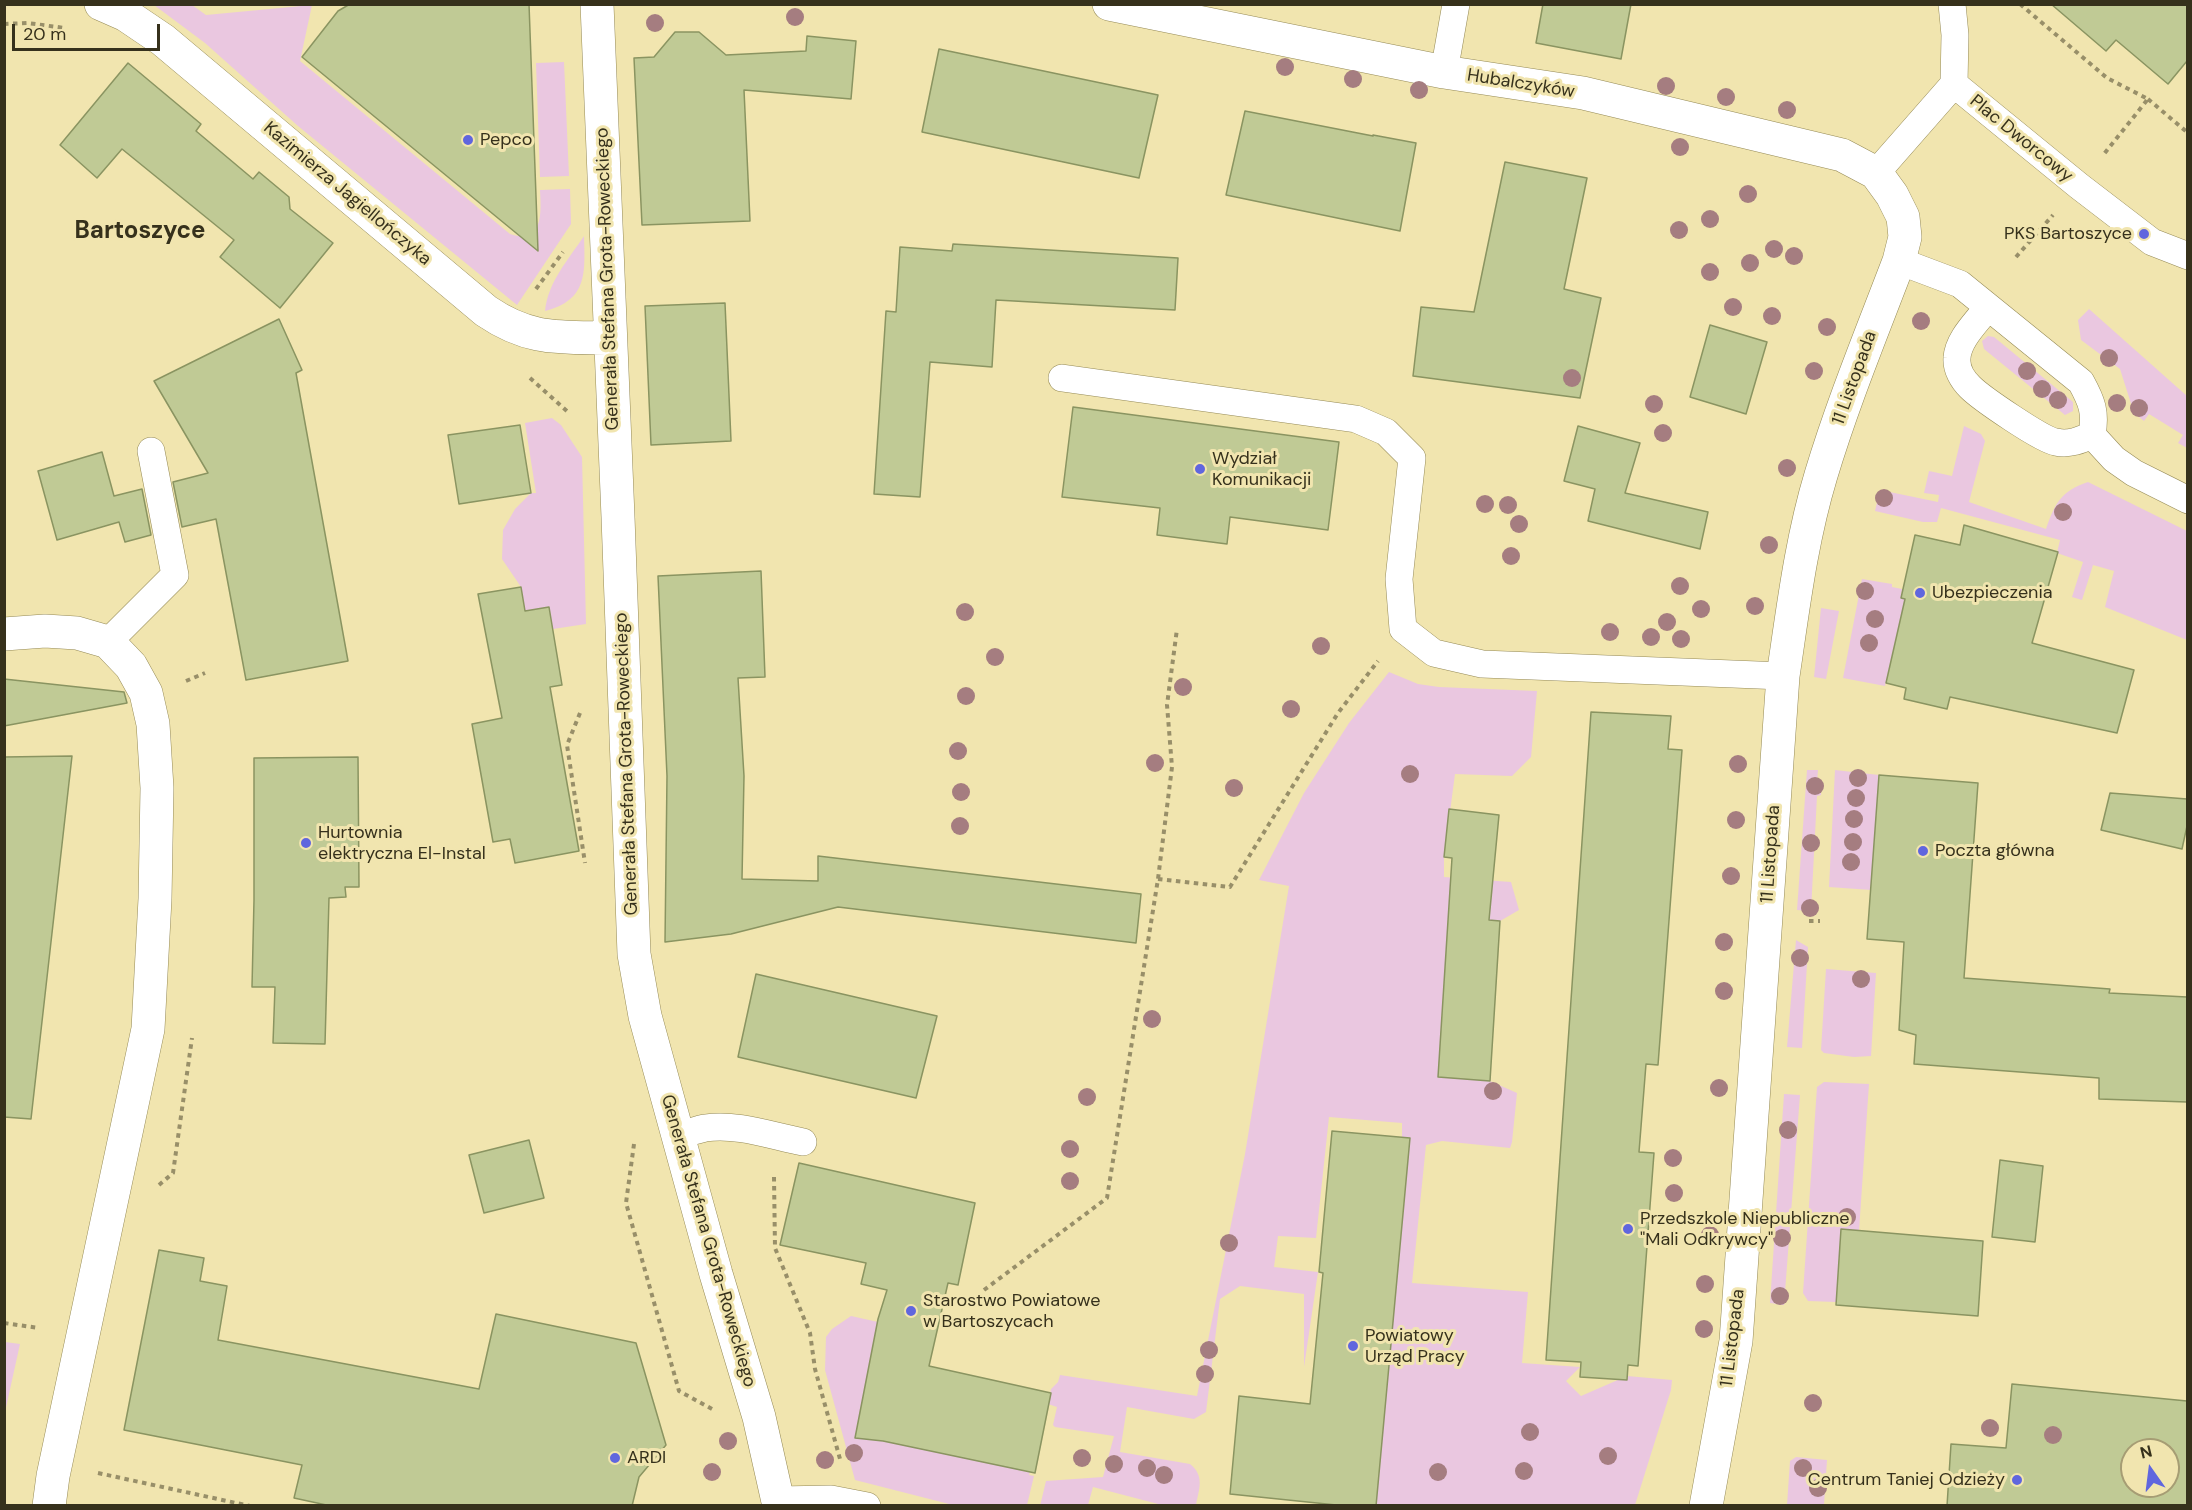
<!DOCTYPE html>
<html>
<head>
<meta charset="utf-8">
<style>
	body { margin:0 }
	#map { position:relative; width:2192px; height:1510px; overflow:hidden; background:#f1e5af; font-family:"DM Sans",sans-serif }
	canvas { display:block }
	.frame { position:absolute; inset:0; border:6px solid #36311c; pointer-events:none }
	.north { position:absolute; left:2120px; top:1438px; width:60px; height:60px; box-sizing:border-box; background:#f1e5af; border:2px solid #a69d74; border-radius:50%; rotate:346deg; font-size:16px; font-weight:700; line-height:24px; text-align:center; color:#36311c }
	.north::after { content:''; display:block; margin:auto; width:21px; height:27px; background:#6066de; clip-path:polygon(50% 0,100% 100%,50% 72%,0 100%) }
	.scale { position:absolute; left:12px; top:24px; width:148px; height:27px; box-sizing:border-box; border:3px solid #36311c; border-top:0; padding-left:8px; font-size:18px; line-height:21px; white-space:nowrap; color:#36311c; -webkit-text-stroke:4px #f1e5af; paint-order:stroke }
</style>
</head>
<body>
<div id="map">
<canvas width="2192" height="1510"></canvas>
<div class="frame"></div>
<div class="north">N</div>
<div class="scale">20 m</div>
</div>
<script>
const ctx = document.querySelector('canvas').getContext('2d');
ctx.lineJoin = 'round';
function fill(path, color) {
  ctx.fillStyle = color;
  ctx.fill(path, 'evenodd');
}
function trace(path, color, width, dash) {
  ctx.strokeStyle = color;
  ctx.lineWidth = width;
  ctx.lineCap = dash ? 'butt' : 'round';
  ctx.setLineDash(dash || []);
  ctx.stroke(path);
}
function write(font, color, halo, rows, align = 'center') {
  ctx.font = font + ' "DM Sans",sans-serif';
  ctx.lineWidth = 6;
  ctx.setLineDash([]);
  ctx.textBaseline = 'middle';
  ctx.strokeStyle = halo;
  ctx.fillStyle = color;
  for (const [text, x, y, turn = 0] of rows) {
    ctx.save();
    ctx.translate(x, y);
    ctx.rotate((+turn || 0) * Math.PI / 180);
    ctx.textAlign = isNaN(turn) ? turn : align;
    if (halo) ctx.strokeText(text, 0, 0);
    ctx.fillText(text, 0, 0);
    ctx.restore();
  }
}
fill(new Path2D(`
	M154,5H192L206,15L312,5L300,61L510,234C544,245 541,212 540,190L570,189L571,224L517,305L298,126L205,43Z
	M564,62L569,176L540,177L536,63Z
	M584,236C585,273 588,300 545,311C548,282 568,260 584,236Z
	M2089,309L2187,396V448L2178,443L2183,435L2149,414L2144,421L2134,413L2120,369L2081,340L2078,320Z
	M1988,336L1994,337L2073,402V411L2065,415L1984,349L1982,341Z
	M552,418L561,425L582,457L586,624L553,629L525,611L521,587L502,559L503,530L515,509L531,493H536L525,423Z
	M1964,426L1981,434L1985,441L1969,502L2046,529C2055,503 2061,491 2088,482L2187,531V640L2105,607L2114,571L2093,565L2082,600L2072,597L2083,562L2057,553L2060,540L1941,508L1937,522H1923L1875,511L1880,490L1938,502L1939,495L1924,493L1929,471L1952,476Z
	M1862,579L1892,584V587L1902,589L1901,597L1905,599L1885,686L1843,678Z
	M1821,608L1839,611L1826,679L1814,677Z
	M1389,672L1418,684L1439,687L1537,691L1531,757L1512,776L1455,774L1444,857V877L1511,882L1519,910L1500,921L1448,918L1438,1077L1490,1081L1517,1093L1512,1142L1510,1148L1442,1141L1426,1145L1412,1283L1528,1292L1522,1363L1580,1367L1566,1381L1581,1396L1627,1376L1672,1380L1671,1390L1635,1505H1376L1410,1138H1402V1123L1329,1117L1316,1238L1278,1236L1274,1267L1318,1272L1304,1367V1294L1240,1286L1220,1299L1206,1412L1194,1419L1127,1407L1120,1452L1190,1464C1205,1476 1199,1489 1196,1505H1162L1093,1487L1088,1505L1040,1506L1046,1481L1103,1477L1114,1436L1055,1427L1053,1425L1057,1407L1048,1404L1051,1389L1058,1382L1060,1375L1197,1396L1245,1154L1289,886L1259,880L1304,793L1349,723Z
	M1807,770H1818L1817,782H1821V795L1817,796L1811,911L1797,910Z
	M1835,770L1879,775L1871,890L1829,887Z
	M1796,940L1808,947L1802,1048L1787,1047Z
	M1826,969L1876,973L1871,1056L1854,1057L1824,1053L1821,1050Z
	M1824,1082L1869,1084L1859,1231L1841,1229L1836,1302L1808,1301L1803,1293L1817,1087Z
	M1784,1094L1800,1095L1784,1305L1770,1303Z
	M851,1316L878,1322L861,1436L1030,1472L1029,1475L1034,1476L1027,1505H953L855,1480L825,1370L826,1337L832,1329Z
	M5,1342L20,1344L5,1412L4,1342Z
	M1796,1457L1827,1460L1824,1505H1787L1790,1461Z`), '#eac7e0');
const building = new Path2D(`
	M350,4H529L538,251L302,57L338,11Z
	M1543,4H1631L1621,59L1536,43Z
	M2051,4H2187V61L2168,84L2116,40L2106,51Z
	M675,32H699L726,55L806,51L807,36L856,41L851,99L744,90L750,221L642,225L634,58L654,57Z
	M939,49L1158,95L1139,178L922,132Z
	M128,63L201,124L196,131L253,179L259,172L289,197L290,209L333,243L280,308L220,257L234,240L122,149L97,178L60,145Z
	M1245,111L1373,136V135L1416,143L1400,231L1226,195Z
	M1505,162L1587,178L1564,289L1601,298L1580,398L1413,376L1421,307L1474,312Z
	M953,244L1178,258L1175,310L996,300L992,367L930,362L920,497L874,494L886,311L896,312L900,247L952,251Z
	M725,303L731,441L651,445L645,306Z
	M279,319L302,370L296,373L348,661L246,680L216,519L182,527L173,482L208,473L154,381Z
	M1710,325L1767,342L1746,414L1690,397Z
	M1073,407L1339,442L1328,530L1230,517L1227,544L1157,535L1160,508L1062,497Z
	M520,425L531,493L459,504L448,435Z
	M1578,426L1640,443L1625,493L1708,512L1700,549L1588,521L1595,489L1564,481Z
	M102,452L114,496L142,489L151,535L125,542L119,522L57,540L38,471Z
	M1964,525L2058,552L2032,643L2134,670L2117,733L1950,697L1947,709L1904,699L1906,688L1886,683L1905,599L1901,598L1915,535L1960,545Z
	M761,571L765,677L738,678L744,776L742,879L818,881V856L1141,894L1136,943L838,907L731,934L665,942L667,776L658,576Z
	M521,587L525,611L549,607L562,685L550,687L579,851L515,863L510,839L493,842L472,724L502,718L478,594Z
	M4,679L124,692L127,703L4,726Z
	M1591,712L1671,716L1668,749L1682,750L1658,1065L1646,1064L1639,1152L1654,1153L1638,1366L1628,1365L1627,1380L1580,1377L1581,1362L1546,1360Z
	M72,756L31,1119L4,1117V757Z
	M358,757L359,887H345L346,897L329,898L325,1044L273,1043L275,987H252L254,900V758Z
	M1879,775L1978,783L1964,978L2110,989L2109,993L2187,997V1102L2099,1099V1078L1914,1064L1916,1035L1899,1030L1904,942L1867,939Z
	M2110,793L2187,799V826L2182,849L2101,830Z
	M1449,809L1499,815L1489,920L1500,921L1490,1081L1438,1077L1452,858L1444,857Z
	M756,974L937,1016L916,1098L738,1057Z
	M1332,1131L1410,1138L1376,1506H1346L1230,1494L1239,1396L1310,1404L1323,1273L1319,1272Z
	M529,1140L544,1198L484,1213L469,1155Z
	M2000,1160L2043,1166L2035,1242L1992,1237Z
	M799,1163L975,1203L958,1285L948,1283L929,1366L1051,1393L1035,1473L883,1441L855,1438L878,1319L887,1290L861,1284L866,1263L780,1245Z
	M1841,1229L1983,1241L1978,1316L1836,1305Z
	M159,1250L204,1258L200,1281L227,1286L218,1340L479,1389L496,1314L636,1343L666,1445L639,1477L632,1506H331L294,1498L302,1465L124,1430Z
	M2012,1384L2187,1401V1506H1947L1951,1444L2006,1448ZM2132,1450H2168V1486H2132Z`);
fill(building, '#c0ca95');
trace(building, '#8a9461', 1.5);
const service = new Path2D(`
	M1952,4L1955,35L1954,84
	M1444,72L1456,4
	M1876,173L1954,84L2079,186L2152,242L2188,256
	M1899,261L1960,284L2081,382C2092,402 2096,412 2092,435L2114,459L2134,473L2188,500
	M1988,307C1977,322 1958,339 1957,358C1956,369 1963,380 1970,387C1981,398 2042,440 2056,442C2069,445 2081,440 2092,435
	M1062,378L1356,419L1386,432L1412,458L1399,579L1403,629L1434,653L1482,664L1783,676
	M108,642L175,575L151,451
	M678,1136C687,1133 696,1130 705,1128C737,1123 772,1136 803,1142
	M779,1500L831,1499L867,1506`);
const minor = new Path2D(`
	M101,4L126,15L163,40L486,311C530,341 559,337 610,338
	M597,4L618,517L634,954L645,1016L716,1274L759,1417L779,1506
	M1109,4L1444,72L1583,93L1842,155L1876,173L1892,195L1903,217L1905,237L1899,261C1872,332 1843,402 1821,475C1801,541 1793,609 1783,676L1736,1341L1706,1506
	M4,634L45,631L77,633L108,642L131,666L146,693L153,724L157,788L155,899L148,1029L53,1476L49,1506`);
trace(service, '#958a56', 28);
trace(minor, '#958a56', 34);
trace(new Path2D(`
	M2020,4L2107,78L2148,99L2104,154
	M4,24L27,23L65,28
	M2148,99L2188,133
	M2016,257L2053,215
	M536,289L563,252
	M530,378L569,413
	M186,681L205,673
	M580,713L567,745L585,863
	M1158,879L1230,887L1338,713L1378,661
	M1809,921H1820
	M634,1144L626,1203L679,1391L712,1409
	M774,1177L775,1248L810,1333L815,1369L840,1459
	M159,1185L173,1173L192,1038
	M984,1290L1107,1198L1158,879L1172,767L1167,705L1177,629
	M4,1323L39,1328
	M98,1473L250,1506`), '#988f69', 4, [4.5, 4.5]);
trace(service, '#fff', 27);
trace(minor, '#fff', 33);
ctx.fillStyle = '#a57d80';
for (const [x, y] of [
	[795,17],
	[655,23],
	[1285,67],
	[1353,79],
	[1666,86],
	[1419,90],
	[1726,97],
	[1787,110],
	[1680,147],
	[1748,194],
	[1710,219],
	[1679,230],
	[1774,249],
	[1794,256],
	[1750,263],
	[1710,272],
	[1733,307],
	[1772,316],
	[1921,321],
	[1827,327],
	[2109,358],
	[1814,371],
	[2027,371],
	[1572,378],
	[2042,389],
	[2058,400],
	[2117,403],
	[1654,404],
	[2139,408],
	[1663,433],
	[1787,468],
	[1884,498],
	[1485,504],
	[1508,505],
	[2063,512],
	[1519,524],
	[1769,545],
	[1511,556],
	[1680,586],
	[1865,591],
	[1755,606],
	[1701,609],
	[965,612],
	[1875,619],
	[1667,622],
	[1610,632],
	[1651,637],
	[1681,639],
	[1869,643],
	[1321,646],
	[995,657],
	[1183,687],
	[966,696],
	[1291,709],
	[958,751],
	[1155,763],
	[1738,764],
	[1410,774],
	[1858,778],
	[1815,786],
	[1234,788],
	[961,792],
	[1856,798],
	[1854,819],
	[1736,820],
	[960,826],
	[1853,842],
	[1811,843],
	[1851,862],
	[1731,876],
	[1810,908],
	[1724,942],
	[1800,958],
	[1861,979],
	[1724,991],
	[1152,1019],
	[1719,1088],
	[1493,1091],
	[1087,1097],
	[1788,1130],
	[1070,1149],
	[1673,1158],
	[1070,1181],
	[1674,1193],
	[1847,1217],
	[1710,1235],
	[1782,1238],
	[1229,1243],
	[1705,1284],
	[1780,1296],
	[1704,1329],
	[1209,1350],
	[1205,1374],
	[1813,1403],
	[1990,1428],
	[1530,1432],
	[2053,1435],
	[728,1441],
	[854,1453],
	[1608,1456],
	[1082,1458],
	[825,1460],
	[1114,1464],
	[1147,1468],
	[1803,1468],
	[1524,1471],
	[712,1472],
	[1438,1472],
	[1164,1475],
	[1818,1488]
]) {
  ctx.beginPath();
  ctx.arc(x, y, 9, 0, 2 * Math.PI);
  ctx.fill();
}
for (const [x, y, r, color] of [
	[468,140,6,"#6066de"],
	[2144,234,6,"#6066de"],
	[1200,469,6,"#6066de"],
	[1920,593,6,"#6066de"],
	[306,843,6,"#6066de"],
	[1923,851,6,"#6066de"],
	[1628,1229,6,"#6066de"],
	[911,1311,6,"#6066de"],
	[1353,1346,6,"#6066de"],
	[615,1458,6,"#6066de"],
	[2017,1480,6,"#6066de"]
]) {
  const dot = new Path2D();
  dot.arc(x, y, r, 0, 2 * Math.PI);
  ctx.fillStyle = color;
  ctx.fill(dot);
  trace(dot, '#f1e5af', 2);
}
write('18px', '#36311c', '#f1e5af', [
	["Hubalczyków",1521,84,9],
	["Plac Dworcowy",2021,139,39],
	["Kazimierza Jagiellończyka",347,194,40],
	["Generała Stefana Grota-Roweckiego",608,279,-92],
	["11 Listopada",1855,378,-70],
	["Generała Stefana Grota-Roweckiego",627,764,-92],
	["11 Listopada",1771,854,-86],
	["Generała Stefana Grota-Roweckiego",708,1241,74],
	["11 Listopada",1733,1338,-83]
]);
write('18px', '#36311c', '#f1e5af', [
	["Pepco",480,140],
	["PKS Bartoszyce",2132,234,"right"],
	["Wydział",1212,459],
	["Komunikacji",1212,480],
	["Ubezpieczenia",1932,593],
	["Hurtownia",318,833],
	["elektryczna El-Instal",318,854],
	["Poczta główna",1935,851],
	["Przedszkole Niepubliczne",1640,1219],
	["\"Mali Odkrywcy\"",1640,1240],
	["Starostwo Powiatowe",923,1301],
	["w Bartoszycach",923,1322],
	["Powiatowy",1365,1336],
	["Urząd Pracy",1365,1357],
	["ARDI",627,1458],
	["Centrum Taniej Odzieży",2005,1480,"right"]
], 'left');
write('bold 24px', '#36311c', '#f1e5af', [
	["Bartoszyce",140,232]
]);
</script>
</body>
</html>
